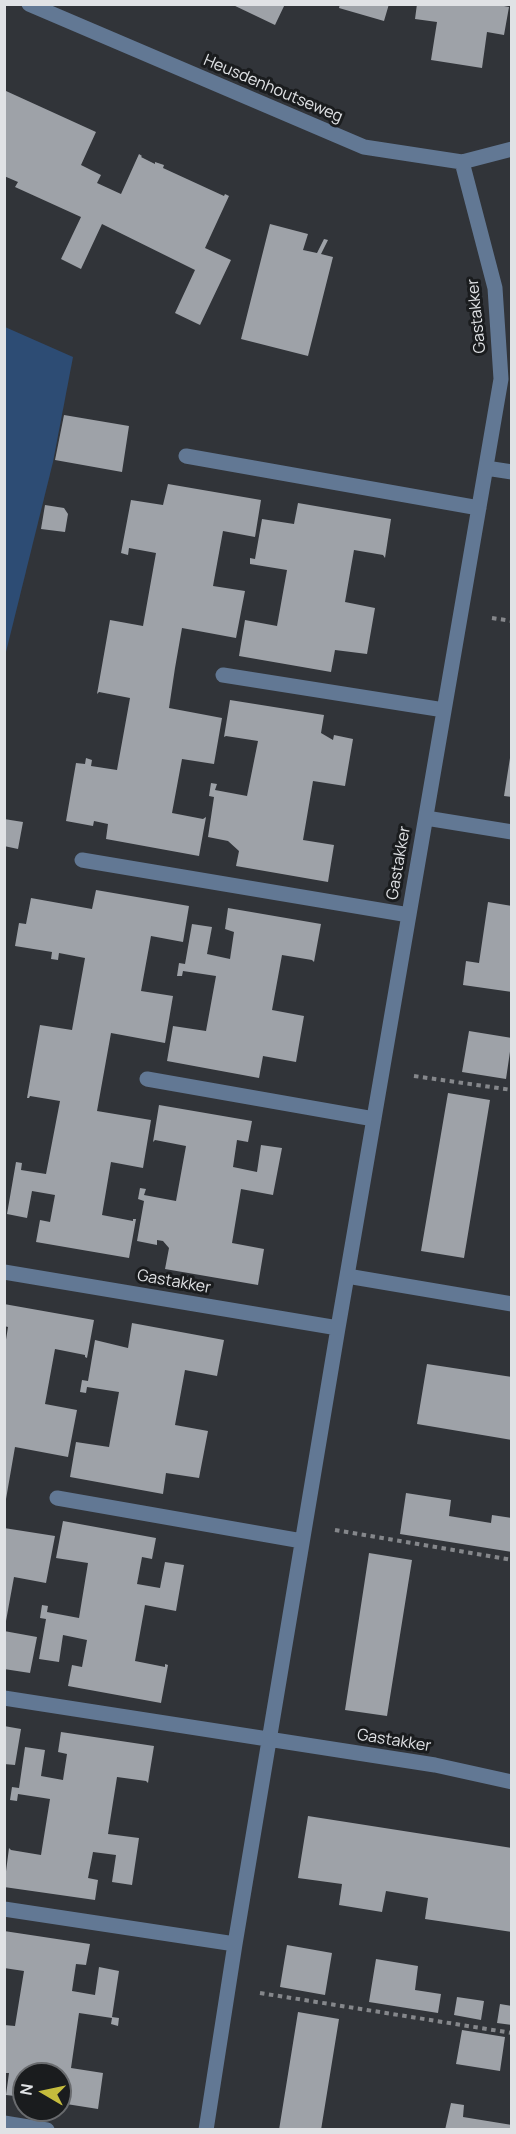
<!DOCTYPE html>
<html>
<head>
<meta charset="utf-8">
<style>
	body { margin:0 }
	#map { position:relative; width:516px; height:2134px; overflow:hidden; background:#313439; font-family:Manrope,sans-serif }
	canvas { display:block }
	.frame { position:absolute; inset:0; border:6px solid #e0e2e5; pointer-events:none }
	.north { position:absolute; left:12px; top:2062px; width:60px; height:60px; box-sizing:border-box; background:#1a1c1e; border:2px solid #696b6e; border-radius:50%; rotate:279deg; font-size:16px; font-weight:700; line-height:24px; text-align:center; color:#e0e2e5 }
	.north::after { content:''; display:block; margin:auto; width:21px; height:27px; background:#c5bc3d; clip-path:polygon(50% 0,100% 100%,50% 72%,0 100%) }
</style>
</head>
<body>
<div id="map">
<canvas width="516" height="2134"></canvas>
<div class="frame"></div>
<div class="north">N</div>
</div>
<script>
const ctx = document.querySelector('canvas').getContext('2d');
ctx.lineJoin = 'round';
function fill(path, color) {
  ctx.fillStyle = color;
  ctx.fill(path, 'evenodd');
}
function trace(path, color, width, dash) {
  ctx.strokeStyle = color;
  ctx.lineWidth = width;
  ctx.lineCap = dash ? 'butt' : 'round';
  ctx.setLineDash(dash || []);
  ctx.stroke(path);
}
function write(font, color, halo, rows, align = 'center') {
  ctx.font = font + ' Manrope,sans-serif';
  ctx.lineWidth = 6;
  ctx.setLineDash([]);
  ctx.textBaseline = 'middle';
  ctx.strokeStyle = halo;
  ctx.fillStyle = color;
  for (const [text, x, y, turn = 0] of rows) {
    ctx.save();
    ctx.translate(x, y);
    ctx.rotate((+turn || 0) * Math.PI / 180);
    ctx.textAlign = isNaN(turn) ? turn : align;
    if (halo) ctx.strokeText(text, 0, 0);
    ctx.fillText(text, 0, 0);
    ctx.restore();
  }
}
fill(new Path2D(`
	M5,327L73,357L53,462L5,656Z`), '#2d4c74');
fill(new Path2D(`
	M231,4H285L275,25Z
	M340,4H389L384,21L339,8Z
	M417,4H494L509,7L504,35L487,32L482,68L431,60L437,22L415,19Z
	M6,91L96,132L81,165L101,175L97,183L121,194L139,154L142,156L141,157L155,164V162L164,165L163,168L224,196L225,194L229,196L205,248L231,260L200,325L175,313L195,270L102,224L81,269L61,259L81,217L15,187L18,182L4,176Z
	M270,224L308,234L303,250L317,253L324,239L328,240L321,254L333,257L308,356L241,339Z
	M64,415L129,426L122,472L55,460Z
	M168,484L261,500L255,537L223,531L213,586L245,591L236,638L182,628L175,668L169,708L222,718L214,764L182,759L172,813L203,819L206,817L199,856L106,839L108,824L94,821L93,826L66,821L76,763L85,764L86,758L92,760L91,766L117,770L130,698L99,692L97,694L110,620L143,626L156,553L129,548L128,555L121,553L131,500L163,505Z
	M298,503L391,519L385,558L383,555L354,550L345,602L375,608L367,654L335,650L331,672L239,656L245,620L277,626L287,570L250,564V558L255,559L262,519L294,524Z
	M45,505L64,508L68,514L65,532L41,529Z
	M230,700L324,715L321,733L333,740L334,735L353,739L345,786L313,781L303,840L334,845L328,882L236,866L239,851L228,841L208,837L214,797L209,796L211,783L217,784L215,790L247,796L258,741L226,736L224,737Z
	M510,758H512V797L504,796Z
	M4,819L23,822L18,849L4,846Z
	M96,890L189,906L183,942L151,936L141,991L173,996L165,1043L111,1033L97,1111L151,1120L143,1168L111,1162L102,1215L133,1221V1219H136L129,1258L36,1242L40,1220L50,1222L55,1195L32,1191L27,1218L7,1214L16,1162L22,1163L21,1170L46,1174L60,1101L30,1096L29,1098H27L40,1025L72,1030L85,958L59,953L58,960L51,959L52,952L15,946L19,923L26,924L31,898L92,909Z
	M488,902L512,906V992L463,985L466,961L479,963Z
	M228,908L321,924L314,962L312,960L282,955L272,1010L304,1016L296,1062L263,1056L259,1078L167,1061L173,1026L206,1031L216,976L183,971L182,976H177L179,963L185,964L192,924L212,927L207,954L230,959L234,932L225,929Z
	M469,1031L512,1038L506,1079L462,1072Z
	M448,1093L490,1100L464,1258L421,1251Z
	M159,1105L252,1121L248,1142L237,1140L233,1167L257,1172L261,1145L282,1148L273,1195L241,1189L232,1243L264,1249L258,1285L165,1269L169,1248L163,1241L157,1240V1245L137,1241L144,1201L138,1199L140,1188L146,1189L144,1195L176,1201L186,1146L155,1140L153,1142Z
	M4,1304L94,1320L87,1358L85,1357V1355L55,1349L45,1404L77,1410L68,1457L15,1447L6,1499L5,1346L8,1327L4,1326Z
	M132,1323L224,1340L217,1376L185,1370L175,1425L208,1431L199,1478L166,1473L163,1494L70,1477L76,1442L109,1447L119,1392L87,1387L86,1393L80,1392L82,1380L88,1381L95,1340L128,1348Z
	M427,1364L512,1377V1440L417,1424Z
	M406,1493L451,1500L449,1516L491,1523L492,1515L512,1518V1552L400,1534Z
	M63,1521L156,1538L152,1559L142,1557L137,1584L160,1588L165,1562L184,1565L176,1611L145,1605L135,1661L165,1667V1664L168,1665L161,1703L68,1686L72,1665L82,1667L87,1640L63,1635L59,1662L39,1659L46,1619L40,1618L42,1605L48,1606L47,1612L79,1618L88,1563L56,1558Z
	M4,1528L55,1536L46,1583L14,1577L6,1621Z
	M369,1553L412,1560L387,1716L345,1710Z
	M4,1631L37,1637L30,1673L4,1669Z
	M4,1726L21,1729L15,1765L4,1764Z
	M61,1732L154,1746L148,1783L146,1781L117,1777L108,1834L139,1838L132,1885L112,1882L116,1855L93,1852L88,1878L98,1880L95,1900L4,1887L9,1848L11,1850L41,1855L50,1799L18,1794L17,1801L10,1800L12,1787L19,1788L25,1747L45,1750L41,1776L63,1780L67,1754L58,1752Z
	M308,1816L512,1848V1932L425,1919L428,1898L386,1891L382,1912L339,1905L342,1884L298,1878Z
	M4,1931L90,1944L86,1965L76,1964L72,1991L95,1995L99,1967L119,1971L112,2017L119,2018L118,2026L111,2024L112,2018L79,2013L71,2068L103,2073L98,2109L60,2103V2074H24V2097L6,2095L9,2073H4V2025L15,2026L24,1971L4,1968Z
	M287,1945L332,1953L325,1995L280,1987Z
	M376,1959L418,1966L415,1990L441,1994L438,2013L369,2002Z
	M457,1997L484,2001L481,2020L454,2015Z
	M500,2004L512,2006V2025L497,2023Z
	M298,2012L339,2019L321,2130H279Z
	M462,2030L505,2037L500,2071L456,2064Z
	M451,2103L464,2105L463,2117L512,2125V2130H445Z`), '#9ea2a8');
trace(new Path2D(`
	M492,618L512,621
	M414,1076L512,1090
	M335,1530L512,1560
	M260,1993L512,2033`), '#85878b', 4, [4.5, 4.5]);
trace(new Path2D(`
	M29,4L364,147L462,162L512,149
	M186,456L479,508
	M486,468L512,472
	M223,675L444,710
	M426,818L512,832
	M82,860L409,915
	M147,1079L374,1119
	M4,1272L338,1328
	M347,1276L512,1304
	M57,1498L302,1541
	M4,1698L435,1765L512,1782
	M4,1909L235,1944
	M4,2123L47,2130
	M206,2130L235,1944L338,1328L501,379L495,288L462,162`), '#627894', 15);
write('16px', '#e0e2e5', '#1a1c1e', [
	["Heusdenhoutseweg",273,89,23],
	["Gastakker",477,316,-96],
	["Gastakker",399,863,-80],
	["Gastakker",174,1282,10],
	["Gastakker",394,1741,9]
]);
</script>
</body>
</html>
